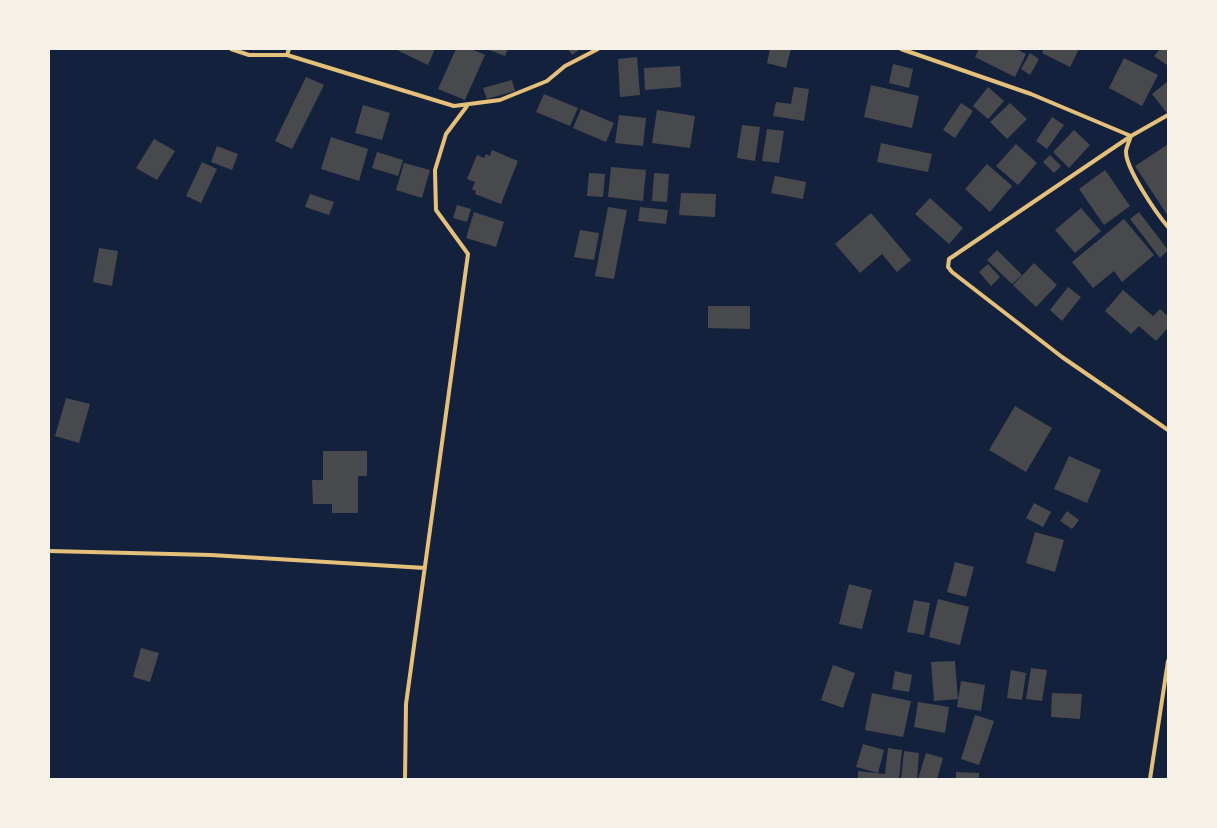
<!DOCTYPE html>
<html>
<head>
<meta charset="utf-8">
<style>
	body { margin:0 }
	#map { position:relative; width:1217px; height:828px; overflow:hidden; background:#14213d; font-family:"PT Sans",sans-serif }
	canvas { display:block }
	.frame { position:absolute; inset:0; border:50px solid #f6f1e7; pointer-events:none }
</style>
</head>
<body>
<div id="map">
<canvas width="1217" height="828"></canvas>
<div class="frame"></div>
</div>
<script>
const ctx = document.querySelector('canvas').getContext('2d');
ctx.lineJoin = 'round';
function fill(path, color) {
  ctx.fillStyle = color;
  ctx.fill(path, 'evenodd');
}
function trace(path, color, width, dash) {
  ctx.strokeStyle = color;
  ctx.lineWidth = width;
  ctx.lineCap = dash ? 'butt' : 'round';
  ctx.setLineDash(dash || []);
  ctx.stroke(path);
}
fill(new Path2D(`
	M395,49H435L428,65Z
	M456,49H471L485,55L465,100L438,89Z
	M486,49H508L505,56Z
	M568,49H580L572,55Z
	M770,49H791L786,68L767,63Z
	M979,49H1016L1026,54L1015,77L975,57Z
	M1044,49H1079L1070,67L1042,53Z
	M1160,49H1168L1167,65L1154,56Z
	M1030,53L1039,59L1030,75L1021,69Z
	M637,57L640,95L620,97L618,59Z
	M1124,58L1158,75L1142,106L1109,88Z
	M893,64L913,69L909,88L889,83Z
	M680,66L681,87L645,90L644,68Z
	M306,77L324,85L292,149L275,141Z
	M512,80L515,91L487,99L483,88Z
	M1168,81V112L1167,113L1152,94Z
	M871,85L919,96L912,128L864,117Z
	M794,87L809,89L804,121L773,116L776,102L791,104Z
	M988,87L1004,101L988,119L973,106Z
	M544,94L578,108L570,126L536,112Z
	M961,103L973,111L955,138L943,130Z
	M1010,103L1027,119L1007,139L990,122Z
	M363,105L390,113L382,140L355,133Z
	M581,109L614,123L606,142L573,128Z
	M657,110L695,116L690,148L652,143Z
	M619,115L646,118L643,146L615,143Z
	M1052,117L1064,125L1047,149L1036,141Z
	M742,125L760,127L755,161L737,158Z
	M767,129L784,131L779,163L762,161Z
	M1074,130L1090,145L1069,168L1053,152Z
	M331,137L368,149L359,181L321,169Z
	M154,139L175,151L157,180L136,168Z
	M881,143L932,154L928,172L877,162Z
	M1016,144L1037,163L1018,185L996,166Z
	M1167,145L1168,146V216L1135,166Z
	M217,146L238,154L232,170L211,162Z
	M492,150L518,161L501,204L475,194L476,191L472,189L475,182L467,179L477,155L484,158L486,154L490,156Z
	M377,152L403,160L398,176L372,168Z
	M1050,155L1061,166L1054,173L1043,162Z
	M202,162L217,169L201,203L186,196Z
	M404,163L430,170L422,198L396,190Z
	M987,164L1012,186L990,212L965,189Z
	M611,167L646,170L643,201L608,197Z
	M1105,170L1130,206L1104,225L1079,189Z
	M589,173L605,174L603,197L587,196Z
	M654,173L669,174L667,202L652,201Z
	M775,176L806,182L803,199L771,193Z
	M681,193L716,194L715,217L679,215Z
	M310,194L334,202L329,215L305,207Z
	M930,198L963,228L949,244L915,214Z
	M457,205L471,209L467,222L453,218Z
	M608,207L627,210L614,279L595,276Z
	M640,207L668,210L666,224L638,221Z
	M1081,208L1101,231L1075,253L1055,230Z
	M474,212L504,222L496,247L466,238Z
	M1139,212L1168,250L1160,258L1130,219Z
	M871,213L911,260L897,272L882,254L860,273L835,244Z
	M1124,219L1154,255L1122,282L1114,271L1093,288L1072,262Z
	M580,230L599,233L594,260L574,257Z
	M99,248L118,251L112,286L93,282Z
	M997,250L1022,275L1012,284L987,260Z
	M1034,263L1057,285L1036,307L1013,285Z
	M988,264L1000,277L991,286L979,272Z
	M1068,287L1081,297L1062,321L1050,310Z
	M1123,290L1153,316L1160,309L1168,316V328L1156,341L1139,326L1131,334L1105,311Z
	M708,306H750V329L708,328Z
	M66,398L90,404L79,443L55,436Z
	M1015,406L1052,428L1026,472L989,450Z
	M323,451H367V476H358V513H332V504H313L312,480H323Z
	M1069,456L1101,470L1087,503L1054,489Z
	M1034,503L1051,512L1043,527L1026,518Z
	M1067,511L1079,520L1072,529L1060,521Z
	M1035,532L1064,540L1055,572L1026,563Z
	M955,562L974,567L966,597L947,592Z
	M849,584L872,590L862,629L839,624Z
	M938,599L969,607L960,645L929,637Z
	M914,600L930,603L924,635L907,632Z
	M141,648L159,653L150,682L133,677Z
	M955,661L958,699L934,701L931,662Z
	M833,665L855,673L843,708L821,700Z
	M1031,668L1047,670L1042,701L1026,699Z
	M1011,670L1026,673L1022,700L1007,698Z
	M895,671L912,675L909,692L892,689Z
	M961,681L985,685L981,711L957,707Z
	M872,693L911,701L903,737L865,730Z
	M1052,693L1082,694L1080,719L1051,717Z
	M918,702L949,707L945,733L914,727Z
	M975,715L994,721L979,765L961,759Z
	M863,744L884,750L878,773L856,767Z
	M888,748L902,750L899,779H858V771L885,774Z
	M904,751L919,753L917,779H901Z
	M926,753L943,758L937,779H918Z
	M956,772L979,773V779H956Z`), '#48494c');
trace(new Path2D(`
	M231,49L249,55H287L454,106L500,100L547,81L565,66L598,49
	M901,49L1031,94L1131,136C1129,141 1127,146 1126,151C1125,168 1157,214 1168,227
	M287,55L289,49
	M1168,115L1131,136L949,259L948,267L952,272L1062,357L1168,430
	M49,551L211,555L425,568
	M405,779L406,704L468,254L436,210L435,170L446,134L467,106
	M1150,779L1168,661`), '#e5c07b', 4);
</script>
</body>
</html>
